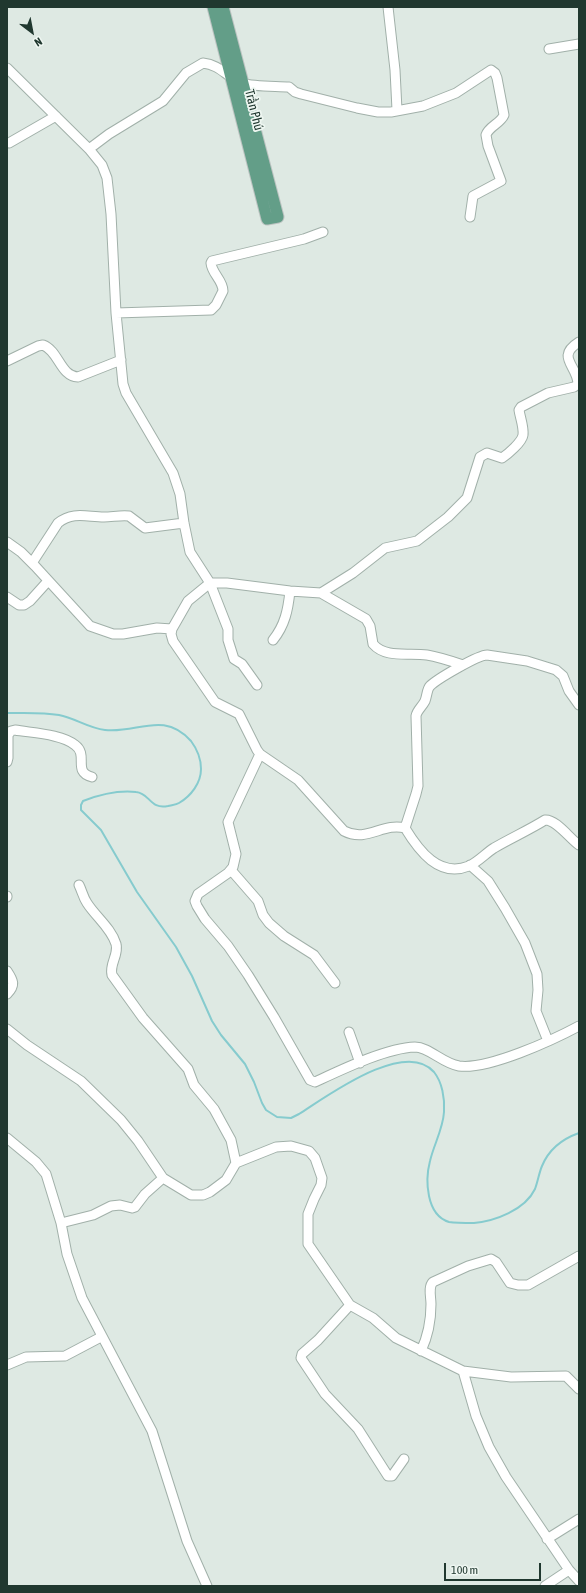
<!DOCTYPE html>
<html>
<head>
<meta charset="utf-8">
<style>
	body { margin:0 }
	#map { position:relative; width:586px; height:1593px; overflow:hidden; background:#dee9e3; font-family:"Asap Condensed",sans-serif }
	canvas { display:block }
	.frame { position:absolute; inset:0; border:8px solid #20382f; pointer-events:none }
	.north { position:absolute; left:12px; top:12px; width:40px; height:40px; -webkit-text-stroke:3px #eef6f1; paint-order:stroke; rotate:148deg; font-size:11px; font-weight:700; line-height:16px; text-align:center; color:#20382f }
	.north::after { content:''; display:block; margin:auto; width:14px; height:18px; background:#20382f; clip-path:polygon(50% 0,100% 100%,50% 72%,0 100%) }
	.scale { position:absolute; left:444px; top:1563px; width:97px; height:18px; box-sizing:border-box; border:2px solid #20382f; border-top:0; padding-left:5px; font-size:12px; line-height:14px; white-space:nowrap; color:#20382f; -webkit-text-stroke:3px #eef6f1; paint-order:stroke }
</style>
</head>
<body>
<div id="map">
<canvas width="586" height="1593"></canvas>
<div class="frame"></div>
<div class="north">N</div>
<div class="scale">100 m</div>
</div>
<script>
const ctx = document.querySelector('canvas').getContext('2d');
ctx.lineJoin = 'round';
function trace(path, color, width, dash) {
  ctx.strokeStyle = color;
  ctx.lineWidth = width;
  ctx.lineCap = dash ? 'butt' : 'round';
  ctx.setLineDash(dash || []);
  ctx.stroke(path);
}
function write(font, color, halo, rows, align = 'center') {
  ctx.font = font + ' "Asap Condensed",sans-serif';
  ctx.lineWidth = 3.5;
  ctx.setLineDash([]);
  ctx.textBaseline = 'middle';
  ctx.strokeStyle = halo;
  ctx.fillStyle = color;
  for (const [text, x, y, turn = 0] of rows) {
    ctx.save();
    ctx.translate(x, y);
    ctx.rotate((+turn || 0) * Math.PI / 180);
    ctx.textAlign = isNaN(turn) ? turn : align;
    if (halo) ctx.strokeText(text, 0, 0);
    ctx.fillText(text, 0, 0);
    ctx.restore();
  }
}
trace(new Path2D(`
	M7,713C24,713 42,712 59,715C75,718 88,728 105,730C137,734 163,710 191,741C197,749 201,758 201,769C201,783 191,796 179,803C176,805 171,805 168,806C150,810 150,793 136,792C117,790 101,794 83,801L81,805V810L101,830L137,892L176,947L192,976L212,1021L221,1035L245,1064L254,1082L262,1103L266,1110L277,1117L291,1118L299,1114C326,1097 405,1038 434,1072C442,1082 445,1098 444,1112C443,1129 434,1144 430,1161C425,1180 426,1215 449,1222C456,1223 467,1223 474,1223C495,1221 525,1210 535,1189C538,1181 539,1173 542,1166C549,1149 562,1139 579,1133`), '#86cbce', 2);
const minor = new Path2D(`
	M388,7L395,70L397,110
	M549,49L579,44
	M7,68L89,149L102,165L107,178L111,214L116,313L123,384L126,393L173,473L180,494L184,523L190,552L210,583L188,601L172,629L171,634L173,641L215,702L239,714L257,750L260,754L298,780L344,831C367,843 383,822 405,828C419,851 439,878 469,866C478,862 486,853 494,848C511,838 529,830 545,820C556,819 570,839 579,845
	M9,143L56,116
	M89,149L109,134L163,101L186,73L203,63C221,65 226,77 242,83C254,87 276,86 289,87L295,92L301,94L357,108L378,112H391L423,106L456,93L491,70L495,73L497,78L504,115C500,124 489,126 486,135L488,146L501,181L473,196L470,217
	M116,313L211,310L216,305L223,291C223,280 212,274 211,263L212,261L304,239L323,232
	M7,361L38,346L43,345C59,351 60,376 78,377L121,360
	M7,542L21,552L35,566L90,626L113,634H123L157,628L172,629
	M32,563L58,523C73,511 87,517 104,517C112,517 121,515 129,516L145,528L184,523
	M321,593L353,573L385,548L417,541L448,517L467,498L480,457L487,453L502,458C508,454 522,442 523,435C524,427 520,417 519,410L521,407L548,393L574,387L578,384C578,366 555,357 579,342
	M7,597L19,605H24L30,601L48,581
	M273,640C285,625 288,610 290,591
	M257,685L242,664L234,659L228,640V629L210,583H227L290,591L321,593L366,619L370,626L373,644C386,659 409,652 427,655C439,657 451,661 463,665
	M260,754L228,822L236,854L233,867L228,873L198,894L195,901L197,906L205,919L228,946L248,975L274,1017L310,1080L315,1082C341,1070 386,1048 415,1047C429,1047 442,1063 459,1066C488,1070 553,1040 579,1026
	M7,762L8,758V735L11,731L15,730C32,733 62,734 75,745C89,755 72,772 92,777
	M405,828L416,794L418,786L416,716C417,710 422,707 425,701C427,696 427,689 430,686C437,679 478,655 487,655L527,661L556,670L563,676L569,691L579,705
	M470,865L488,881L505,908L525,943L537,974L538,990L536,1011L548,1041
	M231,870L258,901L263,915L269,923L284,936L314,955L335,983
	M79,885C82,891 83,897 87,903C96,917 111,928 116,944C119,955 109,964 112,975L143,1018L188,1069L194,1085L214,1109L231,1140L236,1163
	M7,896V897
	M7,971C13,980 16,985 7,994
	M7,1029L27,1045L81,1081L121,1120L138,1141L163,1178L191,1195H203L210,1192L226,1180L236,1163L276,1147L291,1146L309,1151L315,1158L322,1178L321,1185L314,1199L308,1214V1244L350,1305L373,1318L396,1338L463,1371L511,1377L566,1376L579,1389
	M349,1032L360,1063
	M7,1138L36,1162L46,1174L61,1223L67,1254L82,1298L152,1431L187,1541L207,1586
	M61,1223L93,1215L111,1206L120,1205L132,1208L135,1207L145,1194L163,1178
	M350,1305L318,1340L302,1354L301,1358L325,1394L358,1429L388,1476H392L404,1459
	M421,1351C428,1336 431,1321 431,1304C431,1297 428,1287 433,1282L468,1266L491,1259L496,1262L510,1283L518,1285H528L579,1256
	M7,1365L26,1357L65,1356L101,1337
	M463,1371L476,1416L489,1447L506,1477L569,1570L579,1581
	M547,1539L579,1519
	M545,1586L569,1570`);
const major = new Path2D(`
	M213,7L267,219L278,217L223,7`);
trace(minor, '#a1b0a9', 11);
trace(major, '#bcc3c1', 13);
trace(minor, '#fff', 9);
trace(major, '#639e88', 11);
write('13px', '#20382f', '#eef6f1', [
	["Trần Phú",254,110,76]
]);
</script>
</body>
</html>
